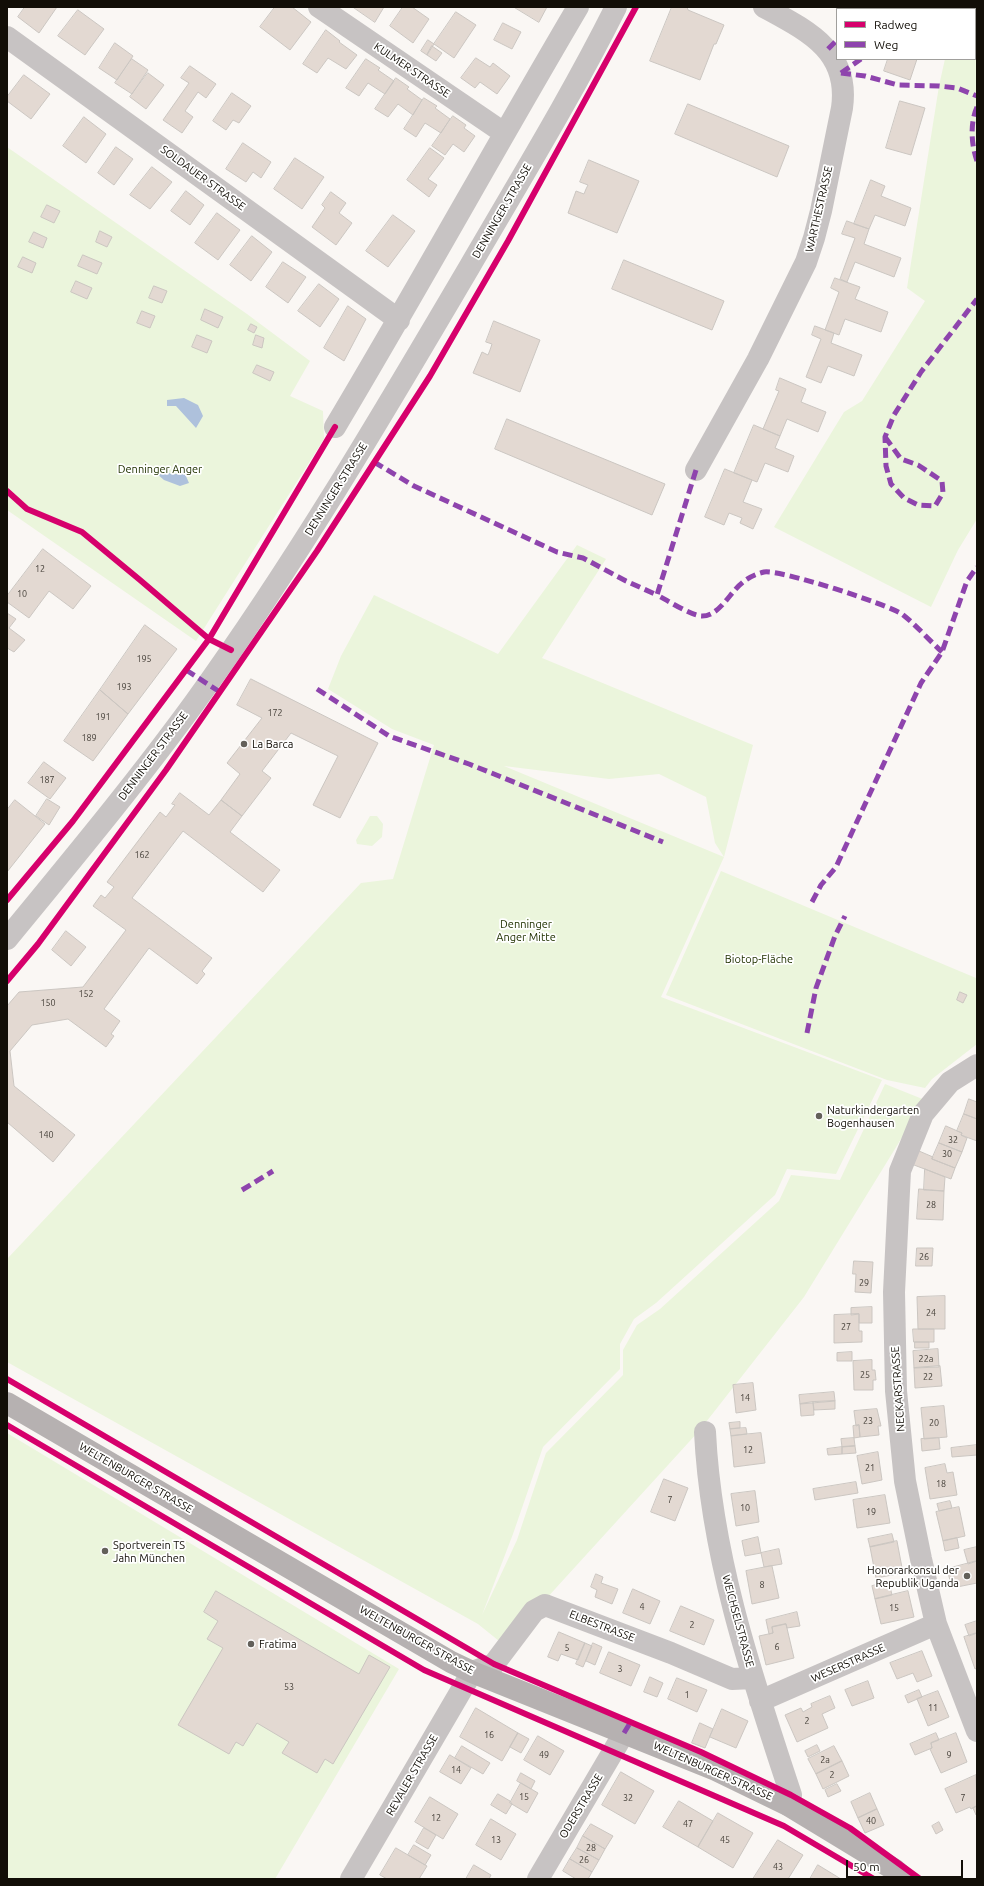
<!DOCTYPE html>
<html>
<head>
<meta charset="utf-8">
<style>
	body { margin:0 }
	#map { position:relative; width:984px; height:1886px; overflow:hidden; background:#faf7f4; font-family:Ubuntu,sans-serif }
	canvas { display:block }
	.frame { position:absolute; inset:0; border:8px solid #120e07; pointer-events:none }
	.legend { position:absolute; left:836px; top:8px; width:140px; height:52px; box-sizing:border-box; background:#fff; border:1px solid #a09f9c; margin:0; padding:5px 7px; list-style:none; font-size:12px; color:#120e07 }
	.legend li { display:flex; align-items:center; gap:8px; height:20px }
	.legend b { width:20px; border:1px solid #a09f9c }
	.scale { position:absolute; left:846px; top:1860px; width:117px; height:18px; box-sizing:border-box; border:2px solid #120e07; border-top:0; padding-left:5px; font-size:12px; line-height:14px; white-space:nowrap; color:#120e07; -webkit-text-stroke:3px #fff; paint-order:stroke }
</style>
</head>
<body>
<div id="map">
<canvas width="984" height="1886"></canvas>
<div class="frame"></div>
<ul class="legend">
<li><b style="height:5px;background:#d6006c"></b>Radweg</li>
<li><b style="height:5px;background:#8e44ad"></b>Weg</li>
</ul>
<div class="scale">50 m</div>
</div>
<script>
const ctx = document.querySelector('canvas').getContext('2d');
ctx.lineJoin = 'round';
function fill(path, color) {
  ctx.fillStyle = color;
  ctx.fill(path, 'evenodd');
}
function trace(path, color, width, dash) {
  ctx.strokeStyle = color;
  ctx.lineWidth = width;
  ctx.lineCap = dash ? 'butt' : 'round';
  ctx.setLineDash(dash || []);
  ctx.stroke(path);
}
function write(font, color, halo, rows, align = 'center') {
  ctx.font = font + ' Ubuntu,sans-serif';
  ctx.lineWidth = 3.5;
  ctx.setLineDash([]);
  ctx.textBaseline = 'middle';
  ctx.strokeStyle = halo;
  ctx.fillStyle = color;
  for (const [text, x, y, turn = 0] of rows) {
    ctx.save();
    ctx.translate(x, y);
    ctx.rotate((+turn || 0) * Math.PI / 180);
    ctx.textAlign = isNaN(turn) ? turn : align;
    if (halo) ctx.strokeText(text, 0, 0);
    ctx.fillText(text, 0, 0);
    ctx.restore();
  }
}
fill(new Path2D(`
	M956,7H977V519L958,550L931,607L774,527L844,412L862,401L925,301L907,288L939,86L945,59H975V9H955Z
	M7,147L247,314L310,361L290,396L323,411L324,439L196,641L7,510Z
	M577,545L606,559L542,658L753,745L724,857L661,997L882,1080L836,1174L787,1169L775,1195L656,1303L634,1319L620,1344V1369L543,1447L513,1534L482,1615L517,1540L546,1453L623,1375V1350L637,1325L660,1309L779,1201L791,1175L840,1180L885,1084L925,1100L804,1297L699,1431L504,1645L478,1624L7,1362V1259L361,883L393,879L434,745L392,729L328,689L341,656L374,595L498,654ZM504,766L609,779L659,774L706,797L715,843L724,857Z
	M370,816H377L383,824L382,837L372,846L357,844L356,840Z
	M721,871L976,978L977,1044L932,1079L925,1088L887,1080L666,995Z
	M7,1433L399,1669L275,1879H7Z`), '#ebf5dc');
fill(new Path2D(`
	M184,398L198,405L203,416L196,428L176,406H167V400Z
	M161,468L171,474H185L189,483L180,486L164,480L156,473Z`), '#aec1dc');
const building = new Path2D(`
	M25,7H57L39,33L18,17Z
	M275,7H292L311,22L290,50L260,27Z
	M353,7H384L375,22Z
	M403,7H412L429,19L413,43L390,26Z
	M514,7H547L539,22Z
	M672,7H687L688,10L724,25L716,44H714L700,80L650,61Z
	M78,10L104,29L85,55L58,36Z
	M456,12L476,25L454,58L434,44Z
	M503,23L521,32L512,49L494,40Z
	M326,30L340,41L339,42L357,55L346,69L328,58L317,73L303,64Z
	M428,40L434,44L427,55L421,51Z
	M115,43L133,56L117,80L99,68Z
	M432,46L442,53L436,61L427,55Z
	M476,58L490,67L493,63L510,76L497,94L480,82L475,88L461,78Z
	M132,59L148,70L132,94L115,83Z
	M366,59L380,68L378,70L394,81L385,94L368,83L359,96L346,88Z
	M888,59H917L910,80L884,71Z
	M190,66L216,84L206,98L198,92L185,111L193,117L182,133L163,120L189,83L181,78Z
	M148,73L164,85L146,109L130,97Z
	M24,75L50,94L31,119L7,101V97Z
	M396,78L409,87L407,89L422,100L413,115L398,104L388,117L375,109Z
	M232,93L251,106L239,123L233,120L226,130L213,121Z
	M424,98L437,106L435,108L450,119L441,133L425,123L416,137L404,129Z
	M900,101L925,108L911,155L886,148Z
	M688,104L789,146L777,177L675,134Z
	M453,116L466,125L464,128L475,136L464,152L453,144L445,155L432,146Z
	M84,117L106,134L86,163L63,146Z
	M243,143L271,162L261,178L253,172L246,182L226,169Z
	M116,147L133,159L114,185L98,173Z
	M430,148L444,158L428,179L437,185L429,197L407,180Z
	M295,158L324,177L302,209L274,189Z
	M589,160L639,181L617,233L568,213L576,191L584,194L586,189L588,185L580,182Z
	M152,167L172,182L150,209L130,195Z
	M871,180L885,186L881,196L911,208L905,226L875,215L869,229L854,224Z
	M186,191L204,205L190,225L171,211Z
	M331,192L346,203L339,213L352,223L336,245L312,227L325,208L322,205Z
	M47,205L60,211L54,223L41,217Z
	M217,213L240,230L218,260L195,243Z
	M393,215L415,231L388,267L366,251Z
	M847,221L869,229L864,244L901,258L894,277L855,262L847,282L840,279L855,238L842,234Z
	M100,231L112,237L107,247L96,242Z
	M34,232L47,238L43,248L29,242Z
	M252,236L272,252L251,281L230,265Z
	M83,255L102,263L97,274L78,266Z
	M23,257L36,263L32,273L18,267Z
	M624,260L724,301L712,330L612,289Z
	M283,262L306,277L288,303L266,287Z
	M835,278L860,287L855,299L888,312L881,332L845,319L839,335L825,330L839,292L831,288Z
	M76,281L92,288L87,299L71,292Z
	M319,284L339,299L320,327L298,311Z
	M154,286L167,291L162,303L149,298Z
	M348,306L366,319L344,361L324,348Z
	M205,309L223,317L218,328L201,320Z
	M142,311L155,316L150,328L137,323Z
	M494,321L540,340L520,392L473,373L482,352L488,355L490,350L492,344L486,342Z
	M251,324L257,327L254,333L248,330Z
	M815,326L834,333L831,343L862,355L854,376L828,366L821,383L806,377L821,339L812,335Z
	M197,335L212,341L207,353L192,347Z
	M256,335L264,338L262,348L253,345Z
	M257,365L274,372L270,381L253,373Z
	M780,378L806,389L801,402L826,412L818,432L787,419L780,436L763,429L779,391L776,390Z
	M507,419L665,484L652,515L495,449Z
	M754,425L780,436L775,448L794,456L788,472L765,463L757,482L734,473Z
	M725,469L752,480L743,502L762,509L753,529L740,523L742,518L729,513L724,525L705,517Z
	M43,549L91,586L73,609L49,591L29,618L7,602V596Z
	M7,613L16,619L9,628L25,640L14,652L7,648Z
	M145,625L177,649L128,714L100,690Z
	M251,679L378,743L340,818L313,805L338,756L291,733L262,771L271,778L242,816L221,800L240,774L227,763L262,718L237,705Z
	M100,690L128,714L93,761L64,741Z
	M44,762L66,778L50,799L28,783Z
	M180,793L209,815L221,800L242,816L230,832L280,870L263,892L183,831L132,898L212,958L202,971L205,974L197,984L149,948L104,1009L120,1021L111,1034L114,1036L106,1047L68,1019L32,1025L10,1051L14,1086L75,1135L53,1162L7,1122V1006L19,992L83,987L126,930L93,906L101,895L105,898L114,887L107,882L160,812L166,817L175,805L172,804Z
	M47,799L60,807L49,825L36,816Z
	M15,800L45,824L7,872V810Z
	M66,931L86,947L71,966L52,950Z
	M960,992L967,995L963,1003L957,1000Z
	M969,1099L977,1102V1119L964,1114Z
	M964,1114L977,1119V1141L961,1135L962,1133L957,1131Z
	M946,1126L962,1133L961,1135L967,1138L962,1152L939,1143Z
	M939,1143L962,1152L955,1168L932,1159Z
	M919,1151L933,1157L932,1159L955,1168L951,1179L914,1165Z
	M925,1169L945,1177L944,1191L924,1190Z
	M919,1189L944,1191L943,1220L917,1219Z
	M917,1248H933L932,1266H916Z
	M854,1261L873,1262L871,1293L855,1292L856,1274H853Z
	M945,1296V1329H918L917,1297Z
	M872,1307V1323H859V1314L851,1315V1308Z
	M859,1314V1331H862V1342L834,1343V1315Z
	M913,1329H934V1342H914Z
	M915,1342H929V1348H915Z
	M938,1349L939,1367L914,1368L913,1351Z
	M852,1352V1361H837V1353Z
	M872,1360V1370H875L876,1380H873V1390H854L853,1361Z
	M940,1366L942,1386L915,1388L914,1368Z
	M753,1383L756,1410L736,1413L733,1385Z
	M834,1392L835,1401L800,1404L799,1395Z
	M835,1401V1409L814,1410L813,1402Z
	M813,1402L814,1415L801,1416L800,1404Z
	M944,1406L947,1437L924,1439L921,1408Z
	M877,1409L881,1426H878L879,1435L860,1437L859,1425L856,1426L854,1411Z
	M740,1422V1428L730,1429L729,1423Z
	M859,1425L860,1437L854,1438L853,1426Z
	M746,1428L747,1434L731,1436L730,1429Z
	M761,1433L765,1463L734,1467L731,1436Z
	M854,1438L855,1446L842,1447L841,1439Z
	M939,1438L940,1449L922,1451L921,1439Z
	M977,1445V1455L952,1457L951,1448Z
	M855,1446L856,1453L842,1454V1447Z
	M842,1447V1454L828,1455L827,1449Z
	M878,1452L882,1480L862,1484L857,1456Z
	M945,1464L947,1473L953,1472L957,1495L930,1499L925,1468Z
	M664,1479L688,1488L675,1521L651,1512Z
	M856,1482L858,1493L815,1500L813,1489Z
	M755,1491L759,1522L736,1526L731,1494Z
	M885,1495L890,1523L857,1528L853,1500Z
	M950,1501L952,1508L939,1511L937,1504Z
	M959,1507L965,1536L943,1541L936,1512Z
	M892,1534L894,1542L870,1547L868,1539Z
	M758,1537L761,1553L745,1556L742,1541Z
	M957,1538L959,1548L945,1551L943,1541Z
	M897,1541L903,1573L876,1578L870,1547Z
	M977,1547V1561L968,1564L964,1550Z
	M779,1549L782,1564L764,1567L761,1553Z
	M977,1561V1583L952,1588L947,1569Z
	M772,1566L779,1598L752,1604L746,1571Z
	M596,1574L603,1577L601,1583L618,1589L612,1604L595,1597L597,1590L591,1587Z
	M889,1582L892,1595L875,1599L872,1586Z
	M633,1589L660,1601L650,1624L623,1613Z
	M216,1591L359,1674L369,1655L390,1667L333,1764L325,1759L317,1773L282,1753L289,1742L257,1723L243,1746L236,1742L229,1754L178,1725L223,1648L207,1639L218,1621L204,1612Z
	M908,1591L914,1617L881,1624L875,1599Z
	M681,1606L714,1620L704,1645L670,1631Z
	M797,1612L800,1626L787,1628L786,1624L772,1627L773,1633L769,1634L766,1620Z
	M977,1621V1633L969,1636L965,1625Z
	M786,1624L794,1658L766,1665L759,1636L773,1633L772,1627Z
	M559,1632L585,1643L578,1660L561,1654L558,1661L548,1657Z
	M977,1633V1668L975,1669L964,1637Z
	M585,1643L592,1646L583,1667L576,1664Z
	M593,1643L602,1647L595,1665L586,1661Z
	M922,1651L932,1676L917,1682L913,1673L897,1679L890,1663Z
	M609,1652L640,1665L631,1686L600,1673Z
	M650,1677L663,1683L657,1697L644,1692Z
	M677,1678L707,1690L697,1712L668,1699Z
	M868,1681L874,1698L852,1706L845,1690Z
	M919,1690L922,1697L908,1703L905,1696Z
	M938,1691L949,1717L928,1726L917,1699Z
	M830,1696L835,1708L822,1714L828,1728L797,1742L785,1715L801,1708L803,1712L812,1707L811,1704Z
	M476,1708L518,1733L502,1761L460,1737Z
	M722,1709L748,1721L736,1748L710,1737Z
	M700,1723L713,1729L705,1748L692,1743Z
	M518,1733L529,1739L521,1753L510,1747Z
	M936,1733L939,1740L931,1743L932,1748L915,1755L910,1744Z
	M956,1733L967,1762L941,1773L930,1749L932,1748L931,1743Z
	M538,1736L564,1751L550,1775L524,1760Z
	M817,1745L820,1751L808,1757L805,1751Z
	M462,1746L490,1763L483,1774L455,1758Z
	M834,1746L842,1761L816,1774L808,1759Z
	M450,1755L471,1768L461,1784L440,1772Z
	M842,1761L849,1776L823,1789L816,1774Z
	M621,1772L654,1791L635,1824L602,1805Z
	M521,1773L535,1781L531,1789L517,1781Z
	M976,1775L977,1806L971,1809L970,1807L956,1813L945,1789Z
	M521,1783L538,1793L527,1813L510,1803Z
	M837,1784L841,1791L828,1797L825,1790Z
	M870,1793L877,1809L858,1818L851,1802Z
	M498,1794L510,1801L512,1804L506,1814L491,1805Z
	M430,1797L458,1814L443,1839L415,1822Z
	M679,1801L713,1821L698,1847L663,1827Z
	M977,1806V1814L976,1815L973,1808Z
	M877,1809L884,1825L865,1833L858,1818Z
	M718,1813L753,1833L733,1868L698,1847Z
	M491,1819L516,1834L501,1860L476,1845Z
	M939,1822L943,1830L936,1834L932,1826Z
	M591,1824L613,1836L605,1849L583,1836Z
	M424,1828L436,1835L428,1849L416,1842Z
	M583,1836L605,1849L599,1860L577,1848Z
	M778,1840L803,1855L788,1879H753Z
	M414,1845L431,1855L425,1865L408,1855Z
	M396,1848L427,1866L419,1879H387L380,1875Z
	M577,1848L599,1860L592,1872L570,1859Z
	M570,1859L592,1872L588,1879H576L563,1871Z
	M474,1865L491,1875L489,1879H466Z
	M818,1865L841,1879H810Z`);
fill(building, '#e3d9d2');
trace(building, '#cbc6c1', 1);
trace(new Path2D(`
	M319,7L504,133
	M7,37L399,320
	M335,427C418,288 496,146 578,7
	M696,470L758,359L806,262L814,238L821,211L842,108C850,51 808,31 764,7
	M7,939C71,861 136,783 195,702C296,562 383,414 470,266C520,180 572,95 616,7
	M977,1065L950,1082L923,1114L900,1171L894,1292L896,1391L905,1481L921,1559L936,1624L977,1731
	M705,1432C711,1557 752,1677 791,1795L788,1805
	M760,1701L936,1624
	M351,1879L472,1672L494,1664L534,1611L545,1605L671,1653L732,1679L753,1678
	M538,1879L624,1733`), '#c7c3c3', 22);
trace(new Path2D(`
	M7,1403L451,1662L472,1672L716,1770L788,1805L895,1870L905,1879`), '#b6b1b1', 22);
trace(new Path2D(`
	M866,7L867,9
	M857,9L858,7
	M828,49L837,40
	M841,73L865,76L898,85L939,86L957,88L977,96
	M841,73L861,59
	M977,107C970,123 971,144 977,161
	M885,437L901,459L918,465L942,481L943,493L935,506L918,505L904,498L891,484L886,466L885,437L894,415L921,372L977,299
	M374,462L414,486L557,552L583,558L626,581L657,595
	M696,470L657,595C667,600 690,615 701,616C719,617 730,592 742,583C749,577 756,574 764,572C779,569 887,604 902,614C916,625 929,640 942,652
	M186,670L220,692
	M317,689L389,736L469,764L663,842
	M812,902L821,885L836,867L921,683L942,652L967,581L977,567
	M807,1033L816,988L835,936L845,916
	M242,1190L273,1171
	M624,1733L630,1723`), '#8e44ad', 5, [10, 5]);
trace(new Path2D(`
	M7,491L27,509L82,532L140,580L209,639L231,650
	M7,900L73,821L209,639L335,427
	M7,981L38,944L166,770L317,551L430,376L508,241L636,7
	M7,1379L494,1664L701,1752L791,1795L850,1828L920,1879
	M7,1425L424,1670L784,1826L874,1879`), '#d6006c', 6);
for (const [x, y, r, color] of [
	[244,744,4,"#63605a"],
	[819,1116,4,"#63605a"],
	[105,1551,4,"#63605a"],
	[967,1576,4,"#63605a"],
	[251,1644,4,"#63605a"]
]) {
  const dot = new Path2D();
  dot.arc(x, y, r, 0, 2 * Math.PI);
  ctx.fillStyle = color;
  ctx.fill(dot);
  trace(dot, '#fff', 1.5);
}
write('9px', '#46413a', null, [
	["12",40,569],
	["10",22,594],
	["195",144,659],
	["193",124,687],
	["172",275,713],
	["191",103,717],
	["189",89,738],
	["187",47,780],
	["162",142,855],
	["152",86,994],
	["150",48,1003],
	["140",46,1135],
	["32",953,1140],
	["30",947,1154],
	["28",931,1205],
	["26",924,1257],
	["29",864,1283],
	["24",931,1313],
	["27",846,1327],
	["22a",926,1359],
	["25",865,1375],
	["22",928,1377],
	["14",745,1398],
	["23",868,1421],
	["20",934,1423],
	["12",748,1450],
	["21",870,1468],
	["18",941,1484],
	["7",670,1500],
	["10",745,1508],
	["19",871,1512],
	["8",762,1585],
	["4",642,1607],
	["15",894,1608],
	["2",692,1625],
	["6",777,1647],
	["5",567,1648],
	["3",620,1669],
	["53",289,1687],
	["1",687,1695],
	["11",933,1708],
	["2",807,1721],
	["16",489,1735],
	["49",544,1755],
	["9",949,1755],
	["2a",825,1760],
	["14",456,1770],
	["2",832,1775],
	["15",524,1797],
	["32",628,1798],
	["7",963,1798],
	["12",436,1818],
	["40",871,1821],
	["47",688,1824],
	["13",496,1840],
	["45",725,1840],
	["28",591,1848],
	["26",584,1860],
	["43",778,1867]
]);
write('11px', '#120e07', '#fff', [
	["KULMER STRASSE",412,70,34],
	["SOLDAUER STRASSE",203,178,36],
	["WARTHESTRASSE",819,209,-77],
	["DENNINGER STRASSE",502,211,-60],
	["DENNINGER STRASSE",336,489,-58],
	["DENNINGER STRASSE",153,756,-53],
	["NECKARSTRASSE",898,1389,-94],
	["WELTENBURGER STRASSE",136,1478,30],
	["WEICHSELSTRASSE",738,1621,75],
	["ELBESTRASSE",602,1626,21],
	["WELTENBURGER STRASSE",417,1640,29],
	["WESERSTRASSE",848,1663,-24],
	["WELTENBURGER STRASSE",713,1771,24],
	["REVALER STRASSE",412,1775,-60],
	["ODERSTRASSE",581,1806,-59]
]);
write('11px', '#213200', '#fff', [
	["Denninger Anger",160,469],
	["Denninger",526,924],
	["Anger Mitte",526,937],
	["Biotop-Fläche",759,959]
]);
write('11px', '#120e07', '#fff', [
	["La Barca",252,744],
	["Naturkindergarten",827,1110],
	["Bogenhausen",827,1123],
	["Sportverein TS",113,1545],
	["Jahn München",113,1558],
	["Honorarkonsul der",959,1570,"right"],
	["Republik Uganda",959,1583,"right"],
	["Fratima",259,1644]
], 'left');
</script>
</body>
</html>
